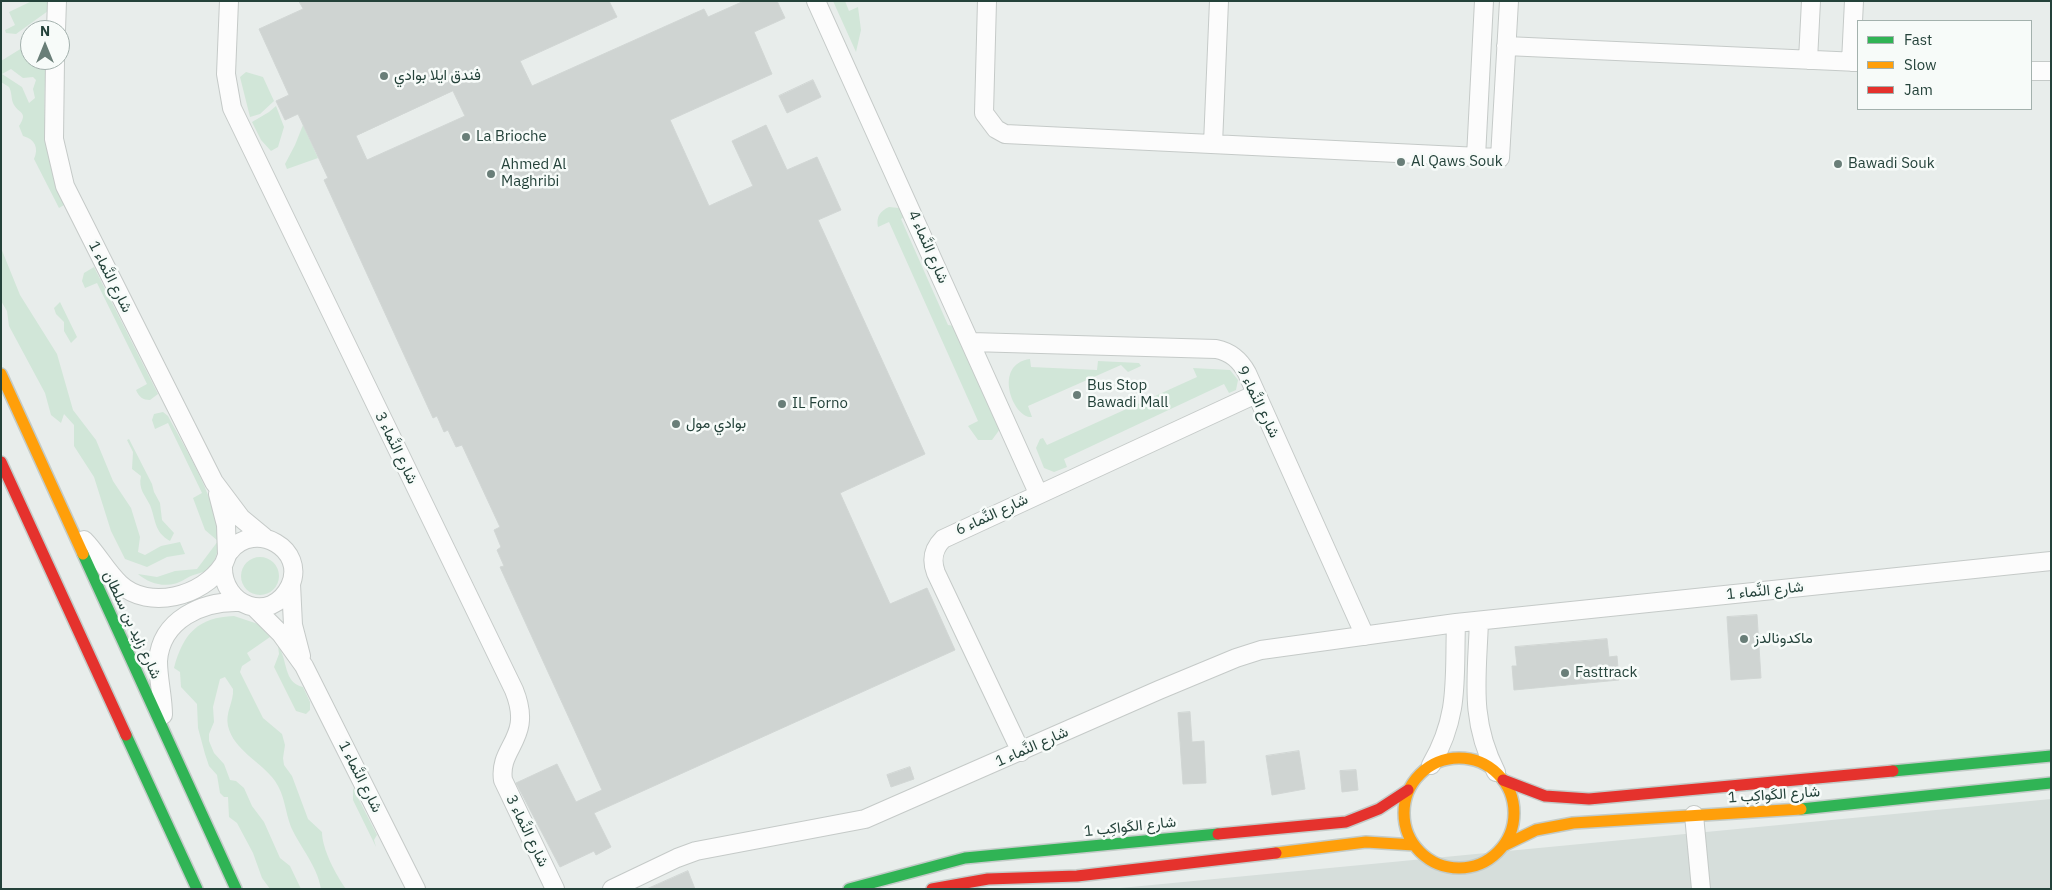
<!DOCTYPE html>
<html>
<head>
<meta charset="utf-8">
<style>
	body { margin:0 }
	#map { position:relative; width:2052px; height:890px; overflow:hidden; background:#e8edeb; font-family:"IBM Plex Sans",sans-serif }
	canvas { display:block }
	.frame { position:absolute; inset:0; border:2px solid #24423a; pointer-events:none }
	.legend { position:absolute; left:1857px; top:20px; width:175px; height:90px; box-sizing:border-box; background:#f7fbf9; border:1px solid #a3b1ad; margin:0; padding:6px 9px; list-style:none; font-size:15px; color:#24423a }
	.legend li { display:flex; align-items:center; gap:10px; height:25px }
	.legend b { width:25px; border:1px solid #a3b1ad }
	.north { position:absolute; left:20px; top:20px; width:50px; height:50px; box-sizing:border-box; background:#f7fbf9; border:1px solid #a3b1ad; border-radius:50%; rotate:0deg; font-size:14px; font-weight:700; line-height:20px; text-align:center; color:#24423a }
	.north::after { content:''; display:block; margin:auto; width:18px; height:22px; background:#697e78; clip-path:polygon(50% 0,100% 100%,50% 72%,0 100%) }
</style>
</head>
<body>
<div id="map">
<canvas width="2052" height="890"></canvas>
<div class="frame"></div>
<ul class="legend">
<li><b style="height:6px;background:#30b455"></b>Fast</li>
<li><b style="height:6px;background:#ff9f0a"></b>Slow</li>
<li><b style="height:6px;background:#e5322d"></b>Jam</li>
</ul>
<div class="north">N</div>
</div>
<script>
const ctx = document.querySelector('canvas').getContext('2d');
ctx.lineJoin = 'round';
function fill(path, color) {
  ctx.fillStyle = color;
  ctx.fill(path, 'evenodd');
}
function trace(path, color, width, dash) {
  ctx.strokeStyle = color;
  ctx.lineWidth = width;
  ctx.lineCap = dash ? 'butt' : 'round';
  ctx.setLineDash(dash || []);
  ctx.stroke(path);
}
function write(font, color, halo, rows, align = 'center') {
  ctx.font = font + ' "IBM Plex Sans",Vazirmatn,sans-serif';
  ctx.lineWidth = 5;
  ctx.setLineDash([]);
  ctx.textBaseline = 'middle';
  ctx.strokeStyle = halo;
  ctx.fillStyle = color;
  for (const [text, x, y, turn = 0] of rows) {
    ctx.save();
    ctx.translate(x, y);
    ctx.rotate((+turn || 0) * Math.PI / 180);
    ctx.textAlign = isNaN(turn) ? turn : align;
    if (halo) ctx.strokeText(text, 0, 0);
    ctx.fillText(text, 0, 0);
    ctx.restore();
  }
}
fill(new Path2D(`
	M2051,799V889H1110Z`), '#d6dedb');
fill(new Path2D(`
	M32,1H48V11L16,34L6,33L5,30L15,25L9,12Z
	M833,1H845L849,11L858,7L861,30L856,52Z
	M30,43V60H46C43,114 43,155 64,205L59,208L34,159C39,148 35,139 23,136L19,126C29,111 18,114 13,103C11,98 12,92 9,87L1,82V61ZM11,69L23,78L33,77L36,80L33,89L35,98L29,103L22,87L2,74Z
	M246,72L263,77L274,101L260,114L250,117L240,77Z
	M276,106L284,127L278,147L271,151L261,140L252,122L269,112Z
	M303,125L318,158L287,169L285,164L295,145Z
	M889,207L899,208L906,216L901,219L948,325L955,326L1000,429L992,440H978L968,426L978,421L889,222L878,227C876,217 880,211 889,207Z
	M1,248L20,295L57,354L73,410L96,440L113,481L131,508L140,537L138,552L145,555L161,546L180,542L185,554L167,557L147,567L125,559L111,531L94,477L74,446V425L64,414L61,423L51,415L45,393L9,326L7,311L1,301Z
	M94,267L158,394L150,400C143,400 139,397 136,390L147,384L97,283L85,288L82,281L84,273Z
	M60,302L77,337L71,343L64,331V322L56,314L54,308Z
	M1030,359L1031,367L1097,370L1098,361L1139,363L1141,366L1128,372L1121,365L1028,406L1032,417C1013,419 992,364 1030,359Z
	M1193,368L1230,370L1238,380L1236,390L1229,393L1224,384L1064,459L1067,467L1054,472L1044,468L1036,448L1040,439L1043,438L1047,445L1197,377Z
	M163,412L168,416C185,449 240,533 210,567C205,574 194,573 187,578C171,589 152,586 138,574L157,577L175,571L197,569L218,541L205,530L193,498L202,493L168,423L155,429L152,420L154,414Z
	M129,439L152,484L154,492L160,503L162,520L174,533L170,541C154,532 156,520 150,505C145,495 138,489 141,476L132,469L133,452L127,440Z
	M241 576a19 19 0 1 1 38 0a19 19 0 1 1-38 0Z
	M234,616L258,624L270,637L247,653L251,660L242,666L240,672L263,718L282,734L285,745L283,758L284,765L292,776L308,819L322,832C322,849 336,875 346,889H321C317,865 301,849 291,827C285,812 285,795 275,781C261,761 234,751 228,726C225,712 234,702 233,689L225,677L220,679L213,707L214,722L209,734V741L214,753L224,764L230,780L236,781L244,788L252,806L264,822L280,858L290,866L301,889H270L262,878L253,853L237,823L229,817L228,797H224L220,793L217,775L209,766L205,754L198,728L197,704L181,687L180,672L174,668C183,634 198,617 234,616Z
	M278,646C288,659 283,683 303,687L310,702V710L306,714L296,711L274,667L279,654Z
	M353,788L377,835L374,840L376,847L353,800Z`), '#d1e6d8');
const building = new Path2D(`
	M299,1H609L617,17L520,61L532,86L704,9L708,17L744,1H777L785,18L754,32L772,74L670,120L709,206L753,186L732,141L766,125L787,170L817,157L841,210L818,220L925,454L840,493L890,604L927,588L955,650L594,813L611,847L596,855L594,851L560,867L516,783L557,764L576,802L602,790L500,567L504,566L497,550L501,547L494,530L500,527L462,445L456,447L448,430L444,432L437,416L433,418L324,180L328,178L298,114L285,120L276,101L289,95L259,29L303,9ZM453,91L465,116L367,160L356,136Z
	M813,80L821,97L787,113L779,96Z
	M1757,615L1761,678L1731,680L1727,617Z
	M1607,639L1609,657L1617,656L1619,680L1514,690L1512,666H1517L1515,647Z
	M1190,712L1192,742L1204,741L1206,783L1183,784L1178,713Z
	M1299,751L1305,789L1272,795L1266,756Z
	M910,767L914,779L891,787L887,775Z
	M1356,770L1358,790L1342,792L1340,771Z
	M688,871L695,889H647Z`);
fill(building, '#cfd4d2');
trace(building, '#d1d6d4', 1);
const street = new Path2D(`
	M229,1L226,74L232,108L514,690C534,739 498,746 503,780L555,889
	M816,1L1038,493
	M987,1L984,113L996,129L1005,134L1500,158L1509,1
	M56,30L57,1
	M1506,46L1858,62
	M55,60L54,139L65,186L214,482L241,518L264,537
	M1808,60L1811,1
	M1851,62L1854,1
	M2031,71H2051
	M1213,144L1219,1
	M1476,157L1484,1
	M971,342L1216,349C1231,352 1240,360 1247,373L1365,636
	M218,494L226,525L227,555
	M84,540C97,553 106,571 120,584C149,611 203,596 223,565C226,560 226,555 230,551C255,520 307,549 290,586C271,625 221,606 223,565
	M291,584L293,625L301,656
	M254,607L281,634L304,666L416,889
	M1479,621C1477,678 1469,719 1496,772
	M163,715C163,697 158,679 158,661C161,619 203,601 239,602
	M1021,752L936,573C931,560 933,549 943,539L1256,394
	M1431,765C1460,715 1454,679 1456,623
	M1694,815L1701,889
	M612,889L677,858L696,851L865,819L1159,690L1236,658L1261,650L1456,623L2051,561`);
const fast = new Path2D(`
	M83,554L236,889
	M126,735L197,889
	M1893,771L2051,756
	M1801,809L2051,783
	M849,889L965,858L1218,834`);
const slow = new Path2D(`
	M1,374L83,554
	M1404 813a55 55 0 1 1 110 0a55 55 0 1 1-110 0Z
	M1503,846L1536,830L1573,823L1801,809
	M1276,853L1366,842L1414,845`);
const jam = new Path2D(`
	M1,462L126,735
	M1503,780L1545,796L1589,799L1893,771
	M1218,834L1346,822L1379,809L1408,790
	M932,889L988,879L1077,876L1276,853`);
trace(street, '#c5cac8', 20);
trace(fast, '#c3cbc8', 14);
trace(slow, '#c3cbc8', 14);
trace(jam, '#c3cbc8', 14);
trace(street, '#fcfcfc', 18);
trace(fast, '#30b455', 11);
trace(slow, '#ff9f0a', 11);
trace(jam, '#e5322d', 11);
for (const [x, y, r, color] of [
	[384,76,5,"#697e78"],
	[466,137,5,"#697e78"],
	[1401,162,5,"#697e78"],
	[1838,164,5,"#697e78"],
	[491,174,5,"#697e78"],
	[1077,395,5,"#697e78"],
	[782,404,5,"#697e78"],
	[676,424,5,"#697e78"],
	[1744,639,5,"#697e78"],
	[1565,673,5,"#697e78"]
]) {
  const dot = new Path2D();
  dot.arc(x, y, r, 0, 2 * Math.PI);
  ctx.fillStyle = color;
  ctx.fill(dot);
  trace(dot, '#f7fbf9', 2);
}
write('15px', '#24423a', '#f7fbf9', [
	["فندق ايلا بوادي",394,76],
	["La Brioche",476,137],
	["Al Qaws Souk",1411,162],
	["Bawadi Souk",1848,164],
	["Ahmed Al",501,165],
	["Maghribi",501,182],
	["Bus Stop",1087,386],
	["Bawadi Mall",1087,403],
	["IL Forno",792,404],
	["بوادي مول",686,424],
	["ماكدونالدز",1754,639],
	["Fasttrack",1575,673]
], 'left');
write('15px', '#24423a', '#f7fbf9', [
	["شارع النَّماء 4",928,247,66],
	["شارع النَّماء 1",110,277,63],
	["شارع النَّماء 9",1258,402,64],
	["شارع النَّماء 3",396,448,64],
	["شارع النَّماء 6",992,515,-25],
	["شارع النَّماء 1",1765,591,-6],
	["شارع زايد بن سلطان",132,625,65],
	["شارع النَّماء 1",1032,747,-24],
	["شارع النَّماء 1",360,777,63],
	["شارع الكَواكِب 1",1774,795,-4],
	["شارع الكَواكِب 1",1130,827,-6],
	["شارع النَّماء 3",527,831,64]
]);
</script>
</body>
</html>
